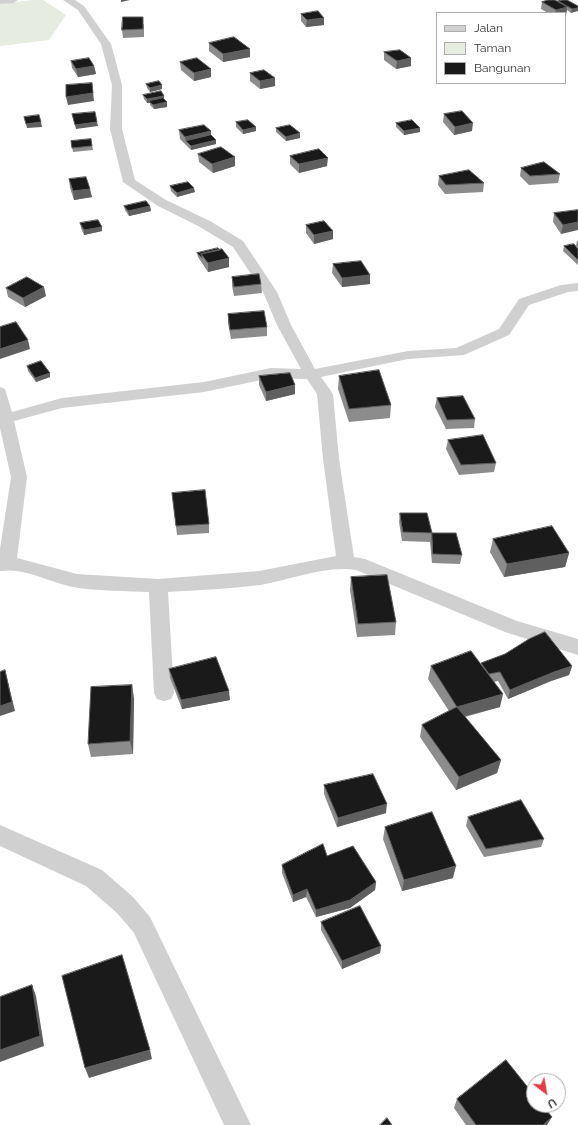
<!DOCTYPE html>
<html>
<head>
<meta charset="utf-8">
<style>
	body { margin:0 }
	#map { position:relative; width:578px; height:1125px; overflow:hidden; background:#fff; font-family:Raleway,sans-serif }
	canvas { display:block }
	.legend { position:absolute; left:436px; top:12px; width:130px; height:72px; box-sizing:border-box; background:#fff; border:1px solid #adadad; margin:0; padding:5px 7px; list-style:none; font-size:12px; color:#333 }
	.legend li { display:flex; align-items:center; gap:8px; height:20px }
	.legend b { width:20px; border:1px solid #adadad }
	.north { position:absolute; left:526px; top:1073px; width:40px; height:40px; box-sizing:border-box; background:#fff; border:1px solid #adadad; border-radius:50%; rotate:149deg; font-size:11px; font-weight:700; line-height:16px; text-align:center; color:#333 }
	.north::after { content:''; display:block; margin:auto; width:14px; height:18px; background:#e63946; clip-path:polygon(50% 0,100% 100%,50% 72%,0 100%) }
</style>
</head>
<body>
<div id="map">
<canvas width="578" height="1125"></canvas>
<ul class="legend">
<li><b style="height:5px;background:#d0d0d0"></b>Jalan</li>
<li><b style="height:11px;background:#e6ecdf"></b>Taman</li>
<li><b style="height:11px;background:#1a1a1a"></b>Bangunan</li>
</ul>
<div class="north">U</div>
</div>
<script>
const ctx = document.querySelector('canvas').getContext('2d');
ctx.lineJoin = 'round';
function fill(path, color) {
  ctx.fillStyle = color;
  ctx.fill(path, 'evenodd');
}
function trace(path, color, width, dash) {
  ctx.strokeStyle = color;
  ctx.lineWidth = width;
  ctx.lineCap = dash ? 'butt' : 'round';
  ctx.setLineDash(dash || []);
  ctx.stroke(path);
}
fill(new Path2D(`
	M32,0H43L66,15L49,40L0,46V4Z`), '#e6ecdf');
fill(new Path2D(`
	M0,0H18L13,3L0,4Z
	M63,0H75L84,6L111,44L122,85V129L135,180L166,200L210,221L243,241L277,292L291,325L315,369L408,351L456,348L499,329L519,299L561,285L578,283V291L568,292L529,305L509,335L464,355L408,359L321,377L333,394L339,459L354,557L365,559L517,621L578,639V655L505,632L356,570C324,565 291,580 260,585C229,589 198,590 168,592L174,693L171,699L164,701L157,699L154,693L149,592C126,591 101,591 78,588C52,584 26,567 0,571V549L11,477L0,428V387L5,389L12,412L62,398L204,382L271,368L301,369L277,325L263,292L233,247L200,227L158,206L123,182L110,129L112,85L101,44L78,10ZM271,378L307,379L317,394L323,459L336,556L259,571L158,579L77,574L17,558L27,477L14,421L62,408L204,392Z
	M0,825L102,870L133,897L150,917L251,1125H224L134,933L117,913L86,886L0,846Z`), '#d0d0d0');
fill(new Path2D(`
	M542,2H558L578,6L571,13L567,10L566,15H565V13H548L541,9Z
	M301,14L324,25L306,27L301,21Z
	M144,24V37L123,38L122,30Z
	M209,43L250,57L223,62L209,51Z
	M384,52L411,58V66L396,69L384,60Z
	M71,61L94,66L96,74L78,77L72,68Z
	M180,62L211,77L194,81L181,70Z
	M250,73L275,78V86L260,89L250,81Z
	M146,84L162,89L150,92L147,88Z
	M143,95L164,96V100L167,107L154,109L150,105V103H147L144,99Z
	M444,114L472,131L454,135L443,122Z
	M236,122L256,127V131L243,134L236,127Z
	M396,123L420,128V132L404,135L396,127Z
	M276,128L300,138L286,141L276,132Z
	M179,130L211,131V135L216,140V144L191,150L180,139Z
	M91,139L93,150L73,152L71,141Z
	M198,154L235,166L213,173L199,162Z
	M290,156L327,166L299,173L290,164Z
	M521,168L560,174L558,183L529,185L520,176Z
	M439,176L484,183L483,192L445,194L438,185Z
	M69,179L92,197L74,200L70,188Z
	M170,186L195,192L177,197L171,191Z
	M124,206H150L151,211L129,216L125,210Z
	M578,210L561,234L553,222L554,213Z
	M80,223L102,231L84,235L81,228Z
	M306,225L333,239L314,244L306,233Z
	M577,241H578V248L576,246Z
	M564,246L578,249V265L563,251Z
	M220,250L229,258V267L208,272L198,257L197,253Z
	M333,264L370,284L342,287L332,273Z
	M232,277L261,284L262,293L234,296L232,286Z
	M6,288L46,296L25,307L8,297Z
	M228,314L267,327V336L231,339L228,323Z
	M27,366L50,373V377L36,382L28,371Z
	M259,376L295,394L266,401L259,385Z
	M339,376L391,405L390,418L349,422L338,389Z
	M437,398L475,419L474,428L446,429L435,407Z
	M448,440L496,463L494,472L459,475L446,449Z
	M172,493L209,524V533L177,535Z
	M400,513L432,533L430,542L402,541L399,522Z
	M432,533L462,555L460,564L432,563L430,542Z
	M493,539L569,553L565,567L504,577L490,552Z
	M351,577L396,622L395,635L357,637L350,590Z
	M481,663L572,666L569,675L551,681L508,699L498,681L494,682L500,707L465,717L501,760L497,773L456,790L420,737L422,725L449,711L428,679L431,666L481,664Z
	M169,669L230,700L182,709L170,678Z
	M134,698L133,754L91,757L88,744Z
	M324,785L386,813L337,827L324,794Z
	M468,817L544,839L541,847L484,857L466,826Z
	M385,827L453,878L402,891L383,839Z
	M327,856L376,882L375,890L350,908L316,917L306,897L293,902L282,873V865Z
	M321,922L381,946L380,953L342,969L321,930Z
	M457,1099L547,1125H466L454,1108Z`), '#8c8c8c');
fill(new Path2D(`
	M121,0H130L121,2Z
	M567,7L566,15H565V13H555L556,10Z
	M578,8V11L571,13L572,9Z
	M324,18V25L306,27L307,20Z
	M250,49V57L223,62V54Z
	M411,58V66L396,69L397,61Z
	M94,66L96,74L78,77L76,69Z
	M211,69V77L194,81V73Z
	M275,78V86L260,89V81Z
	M92,83L94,101L68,105L66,97Z
	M162,85V89L150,92V88Z
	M164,96V100L149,101L150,103H147V99Z
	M167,102V107L154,109L153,105Z
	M41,122L42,127L27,128L26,124Z
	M97,122L98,126L76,129L75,125Z
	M473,123L472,131L454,135L455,127Z
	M256,127V131L243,134V130Z
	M420,128V132L404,135V131Z
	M211,131V139L186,141L185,137Z
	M300,133V138L286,141V137Z
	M216,140V144L191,150V146Z
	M235,157V166L213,173L212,164Z
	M328,158L327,166L299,173V164Z
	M194,188L195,192L177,197V193Z
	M90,189L92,197L74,200L73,191Z
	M150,206L151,211L129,216L128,211Z
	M578,222V230L561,234L563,225Z
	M102,227V231L84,235V230Z
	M333,231V239L314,244V235Z
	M229,258V267L208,272V263Z
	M370,275V284L342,287V278Z
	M44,287L46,296L25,307L23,298Z
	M28,340L30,349L0,359V349Z
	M50,373V377L36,382L35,378Z
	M295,385V394L266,401V392Z
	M569,553L565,567L504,577L507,564Z
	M572,666L569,675L551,681L508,699L510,690L554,672Z
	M5,670L15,711L0,716V706Z
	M132,685L134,698L133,754L130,741Z
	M229,691L230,700L182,709L181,700Z
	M503,694L500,707L454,719L457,707Z
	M501,760L497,773L456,790L459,777Z
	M387,804L386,813L337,827L338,818Z
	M456,866L453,878L402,891L404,880Z
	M376,882L375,890L350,908L316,917V910Z
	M307,889L306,897L293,902V895Z
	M381,946L380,953L342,969V961Z
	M32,985L36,996L44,1046L0,1062V1050Z
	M150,1050L152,1059L89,1078L85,1068Z
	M552,1117L547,1125H543Z`), '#5f5f5f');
const building = new Path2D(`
	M548,0H555L567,7L556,10L542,2Z
	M563,0H567L578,6V8L572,9L558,1Z
	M318,11L324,18L307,20L301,14Z
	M123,17H143V29L122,30Z
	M234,37L250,49L223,54L209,43Z
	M400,50L411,58L397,61L384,52Z
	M89,58L94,66L76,69L71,61Z
	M197,58L211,69L194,73L180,62Z
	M264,70L275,78L260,81L250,73Z
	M159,81L162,85L150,88L146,84Z
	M92,83L93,93L66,97V85Z
	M161,91L164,96L147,99L143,95Z
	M163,98L167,102L153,105L149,101Z
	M462,111L473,123L455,127L444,114Z
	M95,112L97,122L75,125L72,114Z
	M39,115L41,122L26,124L24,117Z
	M248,120L256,127L243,130L236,122Z
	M412,120L420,128L404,131L396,123Z
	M204,125L211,131L185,137L179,130Z
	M290,125L300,133L286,137L276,128Z
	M211,135L216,140L191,146L186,141Z
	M91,139L92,146L72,148L71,141Z
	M221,147L235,157L212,164L198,154Z
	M319,149L328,158L299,164L290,156Z
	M544,162L560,174L530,176L521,168Z
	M469,170L484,183L446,185L439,176Z
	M86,177L90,189L73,191L69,179Z
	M188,182L194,188L177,193L170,186Z
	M146,201L150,206L128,211L124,206Z
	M578,210V222L563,225L554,213Z
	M98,220L102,227L84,230L80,223Z
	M324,221L333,231L314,235L306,225Z
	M574,244L578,249V260L564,246Z
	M218,248L220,250L201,254L202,258L197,253Z
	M222,249L229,258L208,263L201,254Z
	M361,261L370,275L342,278L333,264Z
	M259,274L261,284L234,287L232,277Z
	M27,277L44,287L23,298L6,288Z
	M264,311L267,327L230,330L228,314Z
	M16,322L28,340L0,349V327Z
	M41,361L50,373L35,378L27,366Z
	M379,370L391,405L349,409L339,376Z
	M290,373L295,385L266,392L259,376Z
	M463,396L475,419L447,420L437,398Z
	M483,435L496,463L461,465L448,440Z
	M205,490L209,524L176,526L172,493Z
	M400,513H427L432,533L403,532Z
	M552,526L569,553L507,564L493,539Z
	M432,533H456L462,555L433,554Z
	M387,575L396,622L358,624L351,577Z
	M545,632L572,666L554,672L510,690L500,672L489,674L481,663L505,654L529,639Z
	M471,651L503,694L457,707L431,666Z
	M216,657L229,691L181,700L169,669Z
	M5,670L12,702L0,706V672Z
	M132,685L130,741L88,744L91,687Z
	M457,707L501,760L459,777L422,725Z
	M373,774L387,804L338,818L324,785Z
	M521,800L544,839L486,849L468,817Z
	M432,812L456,866L404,880L385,827Z
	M323,844L327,856L353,846L376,882L350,900L316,910L307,889L293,895L282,865Z
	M360,906L381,946L342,961L321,922Z
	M122,955L150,1050L85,1068L62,976Z
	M32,985L40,1036L0,1050V997Z
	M506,1060L534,1095V1105H542L552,1117L543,1125H476L457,1099Z
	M387,1118L392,1125H380Z`);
fill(building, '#1a1a1a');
trace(building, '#5f5f5f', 1);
</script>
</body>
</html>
